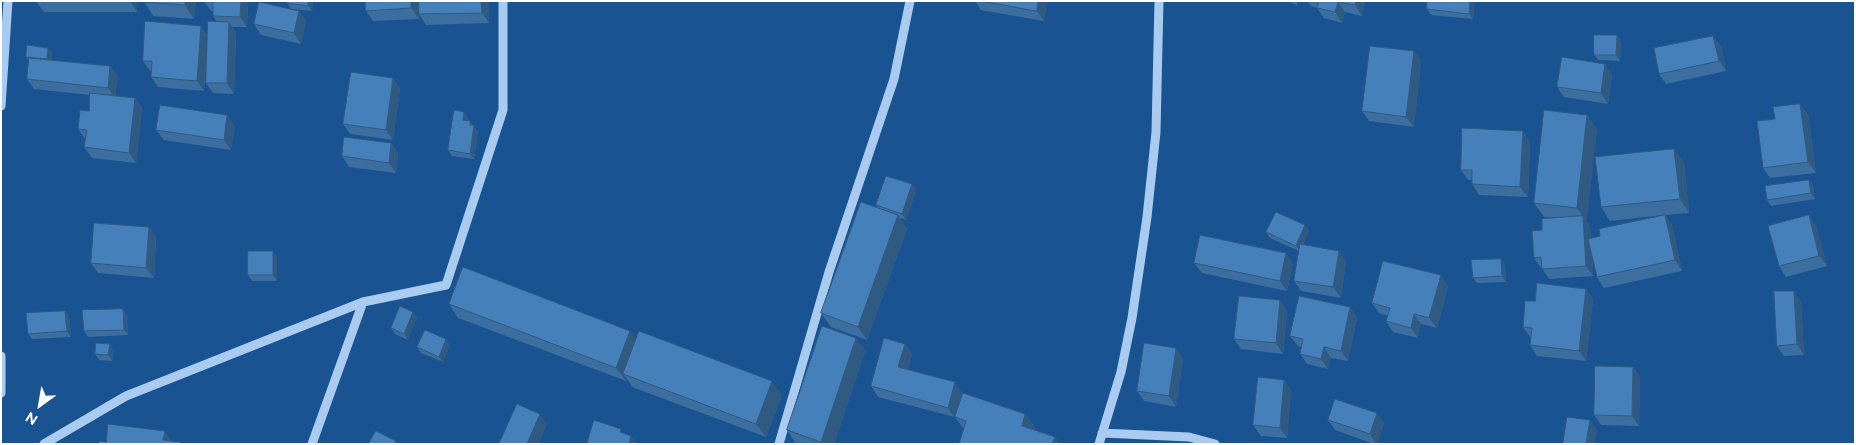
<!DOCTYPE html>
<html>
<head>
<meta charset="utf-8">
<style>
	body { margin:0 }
	#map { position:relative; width:1856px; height:445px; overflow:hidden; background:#1a5391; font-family:Figtree,sans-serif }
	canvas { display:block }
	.frame { position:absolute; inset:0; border:2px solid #fff; pointer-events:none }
	.north { position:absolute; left:15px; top:380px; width:50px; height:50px; -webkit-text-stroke:4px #1a5391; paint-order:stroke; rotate:212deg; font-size:14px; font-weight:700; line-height:20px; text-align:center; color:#fff }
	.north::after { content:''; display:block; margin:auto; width:18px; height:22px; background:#fff; clip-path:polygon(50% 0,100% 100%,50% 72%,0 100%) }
</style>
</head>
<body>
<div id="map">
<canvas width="1856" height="445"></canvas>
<div class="frame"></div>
<div class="north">N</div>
</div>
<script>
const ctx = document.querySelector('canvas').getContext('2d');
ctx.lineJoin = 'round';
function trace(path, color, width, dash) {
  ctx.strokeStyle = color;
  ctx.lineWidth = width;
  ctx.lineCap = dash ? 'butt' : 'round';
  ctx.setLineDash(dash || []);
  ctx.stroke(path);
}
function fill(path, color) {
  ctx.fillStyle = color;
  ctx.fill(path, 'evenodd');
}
trace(new Path2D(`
	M1,106L8,1
	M1,356V393
	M1102,433L1189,437L1215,444
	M44,444L126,396L363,302L446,285L503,110V1
	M312,444L363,302
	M779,444L829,272L894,79L910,1
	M1099,444L1121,372L1132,318L1147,217L1156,132L1159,1`), '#a8cbef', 9);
fill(new Path2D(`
	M36,1H137V12H44Z
	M144,1H196L194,19L153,16Z
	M204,1H248L247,27H232L236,32L234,94L213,93L206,83V66L204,91L158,87L151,77V71H150L143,61L207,34L217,22L213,16V11H211Z
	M287,1H313L312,11L291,9L287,3Z
	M418,1L419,19L373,21L366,11Z
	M419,1H488L489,23L426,25L419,14Z
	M975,1H1047L1044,21L981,10Z
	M1287,1H1298L1297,5Z
	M1307,1H1365L1362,16L1345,12L1342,23L1324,18L1317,8L1311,6Z
	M1427,1H1472L1474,4L1473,19L1431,15L1427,9Z
	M299,11L306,21L301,44L261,35L254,24Z
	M1713,36L1721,46L1726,71L1666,84L1659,74Z
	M1621,41L1620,61L1598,60L1594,55Z
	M48,48L52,53L51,60L110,66L118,77L115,96L135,98L142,108L136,163L92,158L84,147L85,139L78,129L89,111L90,95L34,89L27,79L29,61L26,57Z
	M1414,51L1421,61L1414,127L1369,121L1362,111Z
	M1612,74L1608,104L1564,97L1557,87Z
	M393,78L400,89L393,140L350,134L343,124Z
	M464,112L468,118V120L470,121L478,131L474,159L452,156L448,150Z
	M1808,114L1816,173L1770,178L1763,168L1775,119Z
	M235,126L231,150L164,140L156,130Z
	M1597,129L1586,221L1590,226L1591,238L1600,236L1664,215L1610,221L1601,207L1684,162L1689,213L1665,215L1672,225L1682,271L1604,288L1597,277L1592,254L1593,276L1549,279L1542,268H1541L1534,258L1542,230L1554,218L1544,217L1534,203Z
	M1530,141L1528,197L1479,195L1472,184V180H1468L1461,170Z
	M391,143L398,153L396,173L349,167L342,156Z
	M1809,180L1813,185L1815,199L1771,206L1767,200Z
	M912,184L916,190L906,220L900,218L907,229L867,340L831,327L821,313L878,208L876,205Z
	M1816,225L1827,266L1786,277L1779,266Z
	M1309,230L1303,245L1346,261L1341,298L1301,291L1294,281L1299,251L1270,238L1266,232Z
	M156,237L154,278L98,273L91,263Z
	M277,257V281H252L248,275Z
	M1501,259L1505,265L1506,282L1477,283L1473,278Z
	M1194,263H1293L1287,291L1202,273Z
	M1448,286L1437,328L1421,324L1418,338L1393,332L1386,321L1388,316L1379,313L1372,303Z
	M1593,299L1586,361L1537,356L1530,345L1531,337H1530L1523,327L1535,301Z
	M1280,300L1287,311L1283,354L1241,349L1234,339Z
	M1801,301L1804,355L1784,356L1777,346Z
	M449,304L636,339L782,395L766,437L632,387L627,379L626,381L458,318Z
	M1350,307L1357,318L1348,361L1331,358L1328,369L1307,364L1300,354L1301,347L1298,346L1290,336Z
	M65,311L69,316L71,337L32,339L28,334Z
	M127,314L128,335L88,337L84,331Z
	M417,317L408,340L395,334L391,328Z
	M856,338L865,351L834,444H796L787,430Z
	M905,344L912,354L908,369L962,393L958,406L1025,414L1035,428L1034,430L1055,437L1059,444H959L964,429L955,417L878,397L871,386Z
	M450,345L443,362L421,353L417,347Z
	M1176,348L1183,359L1176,407L1144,401L1137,391Z
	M114,350L112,361L99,360L95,354Z
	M1633,367L1640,377L1639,426L1601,425L1594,415Z
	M1284,380L1291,390L1287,438L1261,436L1253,425Z
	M1328,420L1384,423L1377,444H1374L1335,430Z`), '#3c6ea0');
fill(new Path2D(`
	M130,1H137V12Z
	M185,1H196L194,19L185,5Z
	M241,1H248L247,27L240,17Z
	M308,1H313L312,11L308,6Z
	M411,1H418L419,19L411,8Z
	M481,1H488L489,23L482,13Z
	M1038,1H1047L1044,21L1037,11Z
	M1356,1H1365L1362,16L1355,5Z
	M1470,1H1472L1474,4L1473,19L1469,14Z
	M1338,2L1345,12L1342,23L1335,12Z
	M299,11L306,21L301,44L294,33Z
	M229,22L236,32L234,94L227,83Z
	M201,26L208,36L204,91L197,81Z
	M1617,35L1621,41L1620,61L1616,55Z
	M1713,36L1721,46L1726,71L1719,61Z
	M48,48L52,53L51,65L47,59Z
	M1414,51L1421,61L1414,127L1406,117Z
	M1605,64L1612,74L1608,104L1601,93Z
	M110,66L118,77L115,98L108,88Z
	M393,78L400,89L393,140L386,130Z
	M135,98L142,108L136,163L129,153Z
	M1800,104L1808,114L1816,173L1808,162Z
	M464,112L468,118L467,125L463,120Z
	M227,115L235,126L231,150L224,140Z
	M1587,115L1597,129L1587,222L1577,208Z
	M470,121L478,131L474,159L470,154Z
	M1523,131L1530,141L1528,197L1520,187Z
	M391,143L398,153L396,173L389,163Z
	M1674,149L1684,162L1689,213L1680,199Z
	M1809,180L1813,185L1815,199L1811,193Z
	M912,184L916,190L906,220L902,214Z
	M898,215L907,229L867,340L858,327Z
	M1665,215L1672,225L1682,271L1675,260Z
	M1809,215L1816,225L1827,266L1819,256Z
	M1583,216L1590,226L1593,276L1586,266Z
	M1305,225L1309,230L1300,251L1296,246Z
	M149,227L156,237L154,278L146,268Z
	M273,251L277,257V281L273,275Z
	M1339,251L1346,261L1341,298L1333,287Z
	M1286,253L1293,263L1287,291L1280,281Z
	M1501,259L1505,265L1506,282L1502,276Z
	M1441,275L1448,286L1437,328L1429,318Z
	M1586,289L1593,299L1586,361L1579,351Z
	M1794,291L1801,301L1804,355L1797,344Z
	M1280,300L1287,311L1283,354L1276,343Z
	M1350,307L1357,318L1348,361L1341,351Z
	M123,309L127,314L128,335L124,330Z
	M65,311L69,316L71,337L67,331Z
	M413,312L417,317L408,340L404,334Z
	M1414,314L1421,324L1418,338L1411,328Z
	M630,331L640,345L623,374L627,379L626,381L616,368Z
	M856,338L865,351L834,444H822L821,442Z
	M446,339L450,345L443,362L439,357Z
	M110,344L114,350L112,361L108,355Z
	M905,344L912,354L906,377L898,367Z
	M1324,347L1331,358L1328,369L1321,359Z
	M1176,348L1183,359L1176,407L1169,396Z
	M1633,367L1640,377L1639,426L1632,416Z
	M1284,380L1291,390L1287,438L1280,428Z
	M772,381L782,395L766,437L756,424Z
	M955,382L962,393L955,418L948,408Z
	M1377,413L1384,423L1377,444H1376L1370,434Z
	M540,414L547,424L539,444H527Z
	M1025,414L1035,428L1031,440L1022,426Z
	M1590,420L1597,430L1595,444H1586Z
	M165,431L172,442L163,440Z
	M631,436L637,444H629Z
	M1055,437L1059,444H1052Z`), '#315a82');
const building = new Path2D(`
	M144,1H185V5L144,2Z
	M207,1H241L240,17L213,16V2Z
	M287,1H308V6L287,3Z
	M365,1H411V8L366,11Z
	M419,1H481L482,13L419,14Z
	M982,1H1038L1037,11Z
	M1319,1H1356L1355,5L1338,2L1335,12L1317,8Z
	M1427,1H1470L1469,14L1427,9Z
	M259,2L299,11L294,33L254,24Z
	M145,21L201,26L197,81L151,77L152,61H143Z
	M208,21L229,22L227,83H206Z
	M1594,35H1617L1616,55H1594Z
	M1713,36L1719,61L1659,74L1654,48Z
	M27,45L48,48L47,59L26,57Z
	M1370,46L1414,51L1406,117L1362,111Z
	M1562,57L1605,64L1601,93L1557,87Z
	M29,58L110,66L108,88L27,79Z
	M351,72L393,78L386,130L343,124Z
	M90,93L135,98L129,153L84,147L87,130L78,129L80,110L89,111Z
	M1800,104L1808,162L1763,168L1757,121L1775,119L1773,107Z
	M160,105L227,115L224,140L156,130Z
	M454,110L464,112L463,120L470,121V125H474L470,154L448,150Z
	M1544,110L1587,115L1577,208L1534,203Z
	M1462,128L1523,131L1520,187L1472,184V170H1461Z
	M344,137L391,143L389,163L342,156Z
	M1674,149L1680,199L1601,207L1595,157Z
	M886,176L912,184L902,214L876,205Z
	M1809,180L1811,193L1767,200L1765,186Z
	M861,202L898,215L858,327L821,313Z
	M1276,212L1305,225L1296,246L1266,232Z
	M1665,215L1675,260L1597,277L1588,239L1600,236L1599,229Z
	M1809,215L1819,256L1779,266L1768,226Z
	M1583,216L1586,266L1542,269L1541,257L1534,258L1532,231L1542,230V219Z
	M94,223L149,227L146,268L91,263Z
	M1200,235L1286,253L1280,281L1194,263Z
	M1300,244L1339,251L1333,287L1294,281Z
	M248,251H273V275H248Z
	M1501,259L1502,276L1473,278L1471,260Z
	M1383,261L1441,275L1429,318L1414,314L1411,328L1386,321L1390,308L1372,303Z
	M463,267L630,331L616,368L449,304Z
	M1537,283L1586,289L1579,351L1530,345L1532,328L1523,327L1525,301H1535Z
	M1774,291H1794L1797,344L1777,346Z
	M1239,296L1280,300L1276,343L1234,339Z
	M1299,296L1350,307L1341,351L1324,347L1321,359L1300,354L1303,339L1290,336Z
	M400,306L413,312L404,334L391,328Z
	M123,309L124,330L84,331L82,310Z
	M65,311L67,331L28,334L26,313Z
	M822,326L856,338L821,442L787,430Z
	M425,330L446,339L439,357L417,347Z
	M639,331L772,381L756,424L623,374Z
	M884,338L905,344L898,367L955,382L948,408L871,386Z
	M96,343L110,344L108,355L95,354Z
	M1144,343L1176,348L1169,396L1137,391Z
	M1595,366L1633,367L1632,416L1594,415Z
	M1258,377L1284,380L1280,428L1253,425Z
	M963,393L1025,414L1022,426L1055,437L1052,444H959L966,421L955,417Z
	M1335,399L1377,413L1370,434L1328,420Z
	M517,404L540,414L527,444H499Z
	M1567,417L1590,420L1586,444H1563Z
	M594,420L621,429L620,432L631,436L629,444H587Z
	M108,424L165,431L163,440L180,442V444H99V441L106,442Z
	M376,431L396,441L395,444H371L369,443Z`);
fill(building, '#4680ba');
trace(building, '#315a82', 1);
</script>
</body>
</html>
